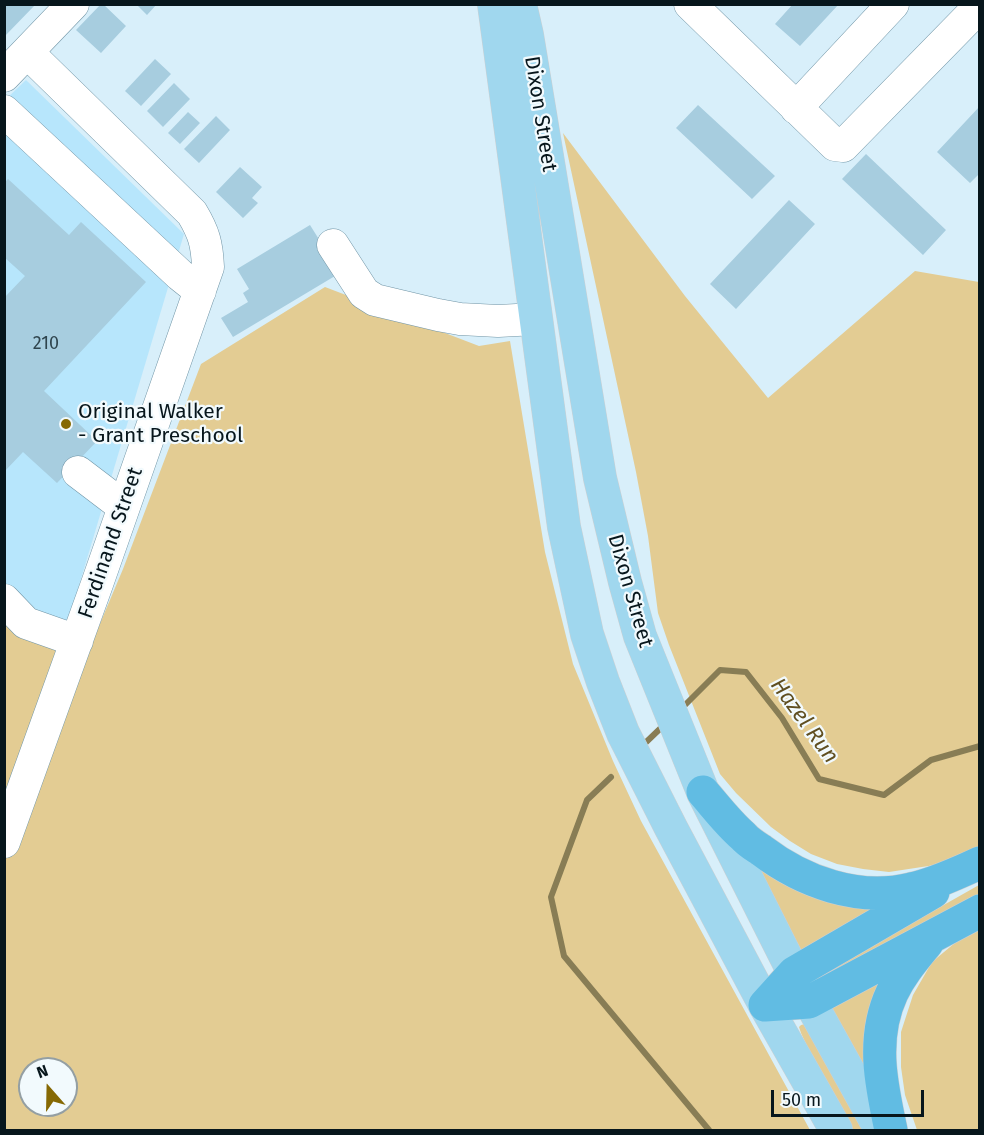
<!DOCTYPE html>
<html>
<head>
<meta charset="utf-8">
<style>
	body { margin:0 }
	#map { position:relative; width:984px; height:1135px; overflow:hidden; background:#d8effa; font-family:"Fira Sans",sans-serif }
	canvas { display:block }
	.frame { position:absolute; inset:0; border:6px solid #07161c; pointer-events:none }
	.north { position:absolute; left:18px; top:1057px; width:60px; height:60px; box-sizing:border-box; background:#f2fafd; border:2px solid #949fa3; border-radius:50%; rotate:340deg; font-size:16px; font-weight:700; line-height:24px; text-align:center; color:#07161c }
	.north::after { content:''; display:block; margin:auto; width:21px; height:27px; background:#866904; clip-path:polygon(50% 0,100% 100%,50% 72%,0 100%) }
	.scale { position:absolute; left:771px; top:1090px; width:153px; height:27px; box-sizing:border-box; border:3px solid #07161c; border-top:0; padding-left:8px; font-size:18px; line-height:21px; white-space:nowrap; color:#07161c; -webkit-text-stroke:4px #f2fafd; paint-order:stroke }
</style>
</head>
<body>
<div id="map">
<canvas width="984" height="1135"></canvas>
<div class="frame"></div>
<div class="north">N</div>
<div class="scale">50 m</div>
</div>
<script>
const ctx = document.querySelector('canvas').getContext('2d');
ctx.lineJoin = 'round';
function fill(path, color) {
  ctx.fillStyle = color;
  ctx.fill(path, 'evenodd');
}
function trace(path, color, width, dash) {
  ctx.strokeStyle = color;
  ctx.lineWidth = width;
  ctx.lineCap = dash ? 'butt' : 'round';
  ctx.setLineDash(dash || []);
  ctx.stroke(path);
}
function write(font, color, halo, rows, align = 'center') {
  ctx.font = font + ' "Fira Sans",sans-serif';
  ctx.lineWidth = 4.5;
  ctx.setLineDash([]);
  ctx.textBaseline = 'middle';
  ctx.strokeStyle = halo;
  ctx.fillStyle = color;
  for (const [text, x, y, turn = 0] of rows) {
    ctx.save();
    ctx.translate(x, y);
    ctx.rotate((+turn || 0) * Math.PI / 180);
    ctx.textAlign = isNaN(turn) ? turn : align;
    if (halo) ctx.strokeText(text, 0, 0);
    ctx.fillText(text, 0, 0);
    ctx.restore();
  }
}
fill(new Path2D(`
	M26,80L184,234L69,619L33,627L5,613L4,101Z`), '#b7e6fc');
fill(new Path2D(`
	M563,133L685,296L768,398L915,271L979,282V846L966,854L935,865L889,872L863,869L837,864L811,854L790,841L771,827L736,793L720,774L669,645L658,613L648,536L636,472Z
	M325,287L479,346L510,341L545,552L573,664L613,761L641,821L810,1130H5V613L88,652L123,569L201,364ZM30,1069H66V1105H30Z
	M751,856L892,903L804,956Z
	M979,885V899L815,982L816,978L822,974Z
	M979,927V1130H917L905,1095L901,1067V1032L913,995L932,962L962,937Z
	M881,976L870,1083L830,1006Z
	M805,1024L867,1130H850L823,1082L801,1033L799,1027L801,1025Z`), '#e3cc93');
trace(new Path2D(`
	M681,709L720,670L746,672L782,718L819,779L884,795L931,760L980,746
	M640,748L665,724
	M611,777L587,800L551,897L564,956L709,1130`), '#887d55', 6);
fill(new Path2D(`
	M4,4H36L4,37Z
	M101,4H103L126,26L101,53L76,30Z
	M136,4H157L147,15Z
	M793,4H839L800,46L775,24Z
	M155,59L171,74L141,106L125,91Z
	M174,83L190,99L163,127L147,111Z
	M698,105L775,176L752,199L676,128Z
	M980,106V173L970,183L937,152Z
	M188,112L200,123L180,144L168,133Z
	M216,116L230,130L199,163L184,149Z
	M866,154L946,230L923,255L842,179Z
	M240,167L262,187L252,198L258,203L243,218L216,192Z
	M8,179L69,235L81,222L146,282L44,391L97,441L57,483L23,452L4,472V298L25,276L4,257V183Z
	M789,200L815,224L736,309L710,284Z
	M310,225L340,273L233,337L221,318L248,302L243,293L249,289L237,269Z`), '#a7cddf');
const minor = new Path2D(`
	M690,4L835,145L843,146L980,6
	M4,76L73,4
	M796,108L893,4
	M4,111L180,275L200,291
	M333,245L364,293L375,300L438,315L460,319L498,321L536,319
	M78,472L124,507
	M4,600L26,623L77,641
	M4,842L97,584L208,267C207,244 204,233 192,213L27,52`);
const major = new Path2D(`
	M494,4L564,527L587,634L603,682L623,733L671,828L765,1005L836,1130
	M520,4L527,35L600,478L625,582L640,636L703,792L794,973L881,1130`);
const highway = new Path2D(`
	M703,792C716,807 728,823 743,836C748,842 755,846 761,850C803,882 858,902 911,889C935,884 957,873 980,863
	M765,1005L794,973L933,892
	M765,1005L809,1002L980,911
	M891,1130C881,1084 871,1038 892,993C901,974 914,959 927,943`);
trace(minor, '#7195a6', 33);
trace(major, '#cdd0d2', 34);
trace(highway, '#cdd0d2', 34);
trace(minor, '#fff', 32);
trace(major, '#a0d7ee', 33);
trace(highway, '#61bce3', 33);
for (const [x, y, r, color] of [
	[66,424,6,"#866904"]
]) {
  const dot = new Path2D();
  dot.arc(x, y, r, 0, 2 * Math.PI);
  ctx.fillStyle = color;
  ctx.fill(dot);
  trace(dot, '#f2fafd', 2);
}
write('18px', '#2f444d', null, [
	["210",46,344]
]);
write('21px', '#07161c', '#f2fafd', [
	["Dixon Street",540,114,81],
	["Ferdinand Street",111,543,-71],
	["Dixon Street",630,591,74]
]);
write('21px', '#07161c', '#f2fafd', [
	["Original Walker",78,412],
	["- Grant Preschool",78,436]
], 'left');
write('italic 22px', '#604f20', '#f2fafd', [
	["Hazel Run",804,721,54]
]);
</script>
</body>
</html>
